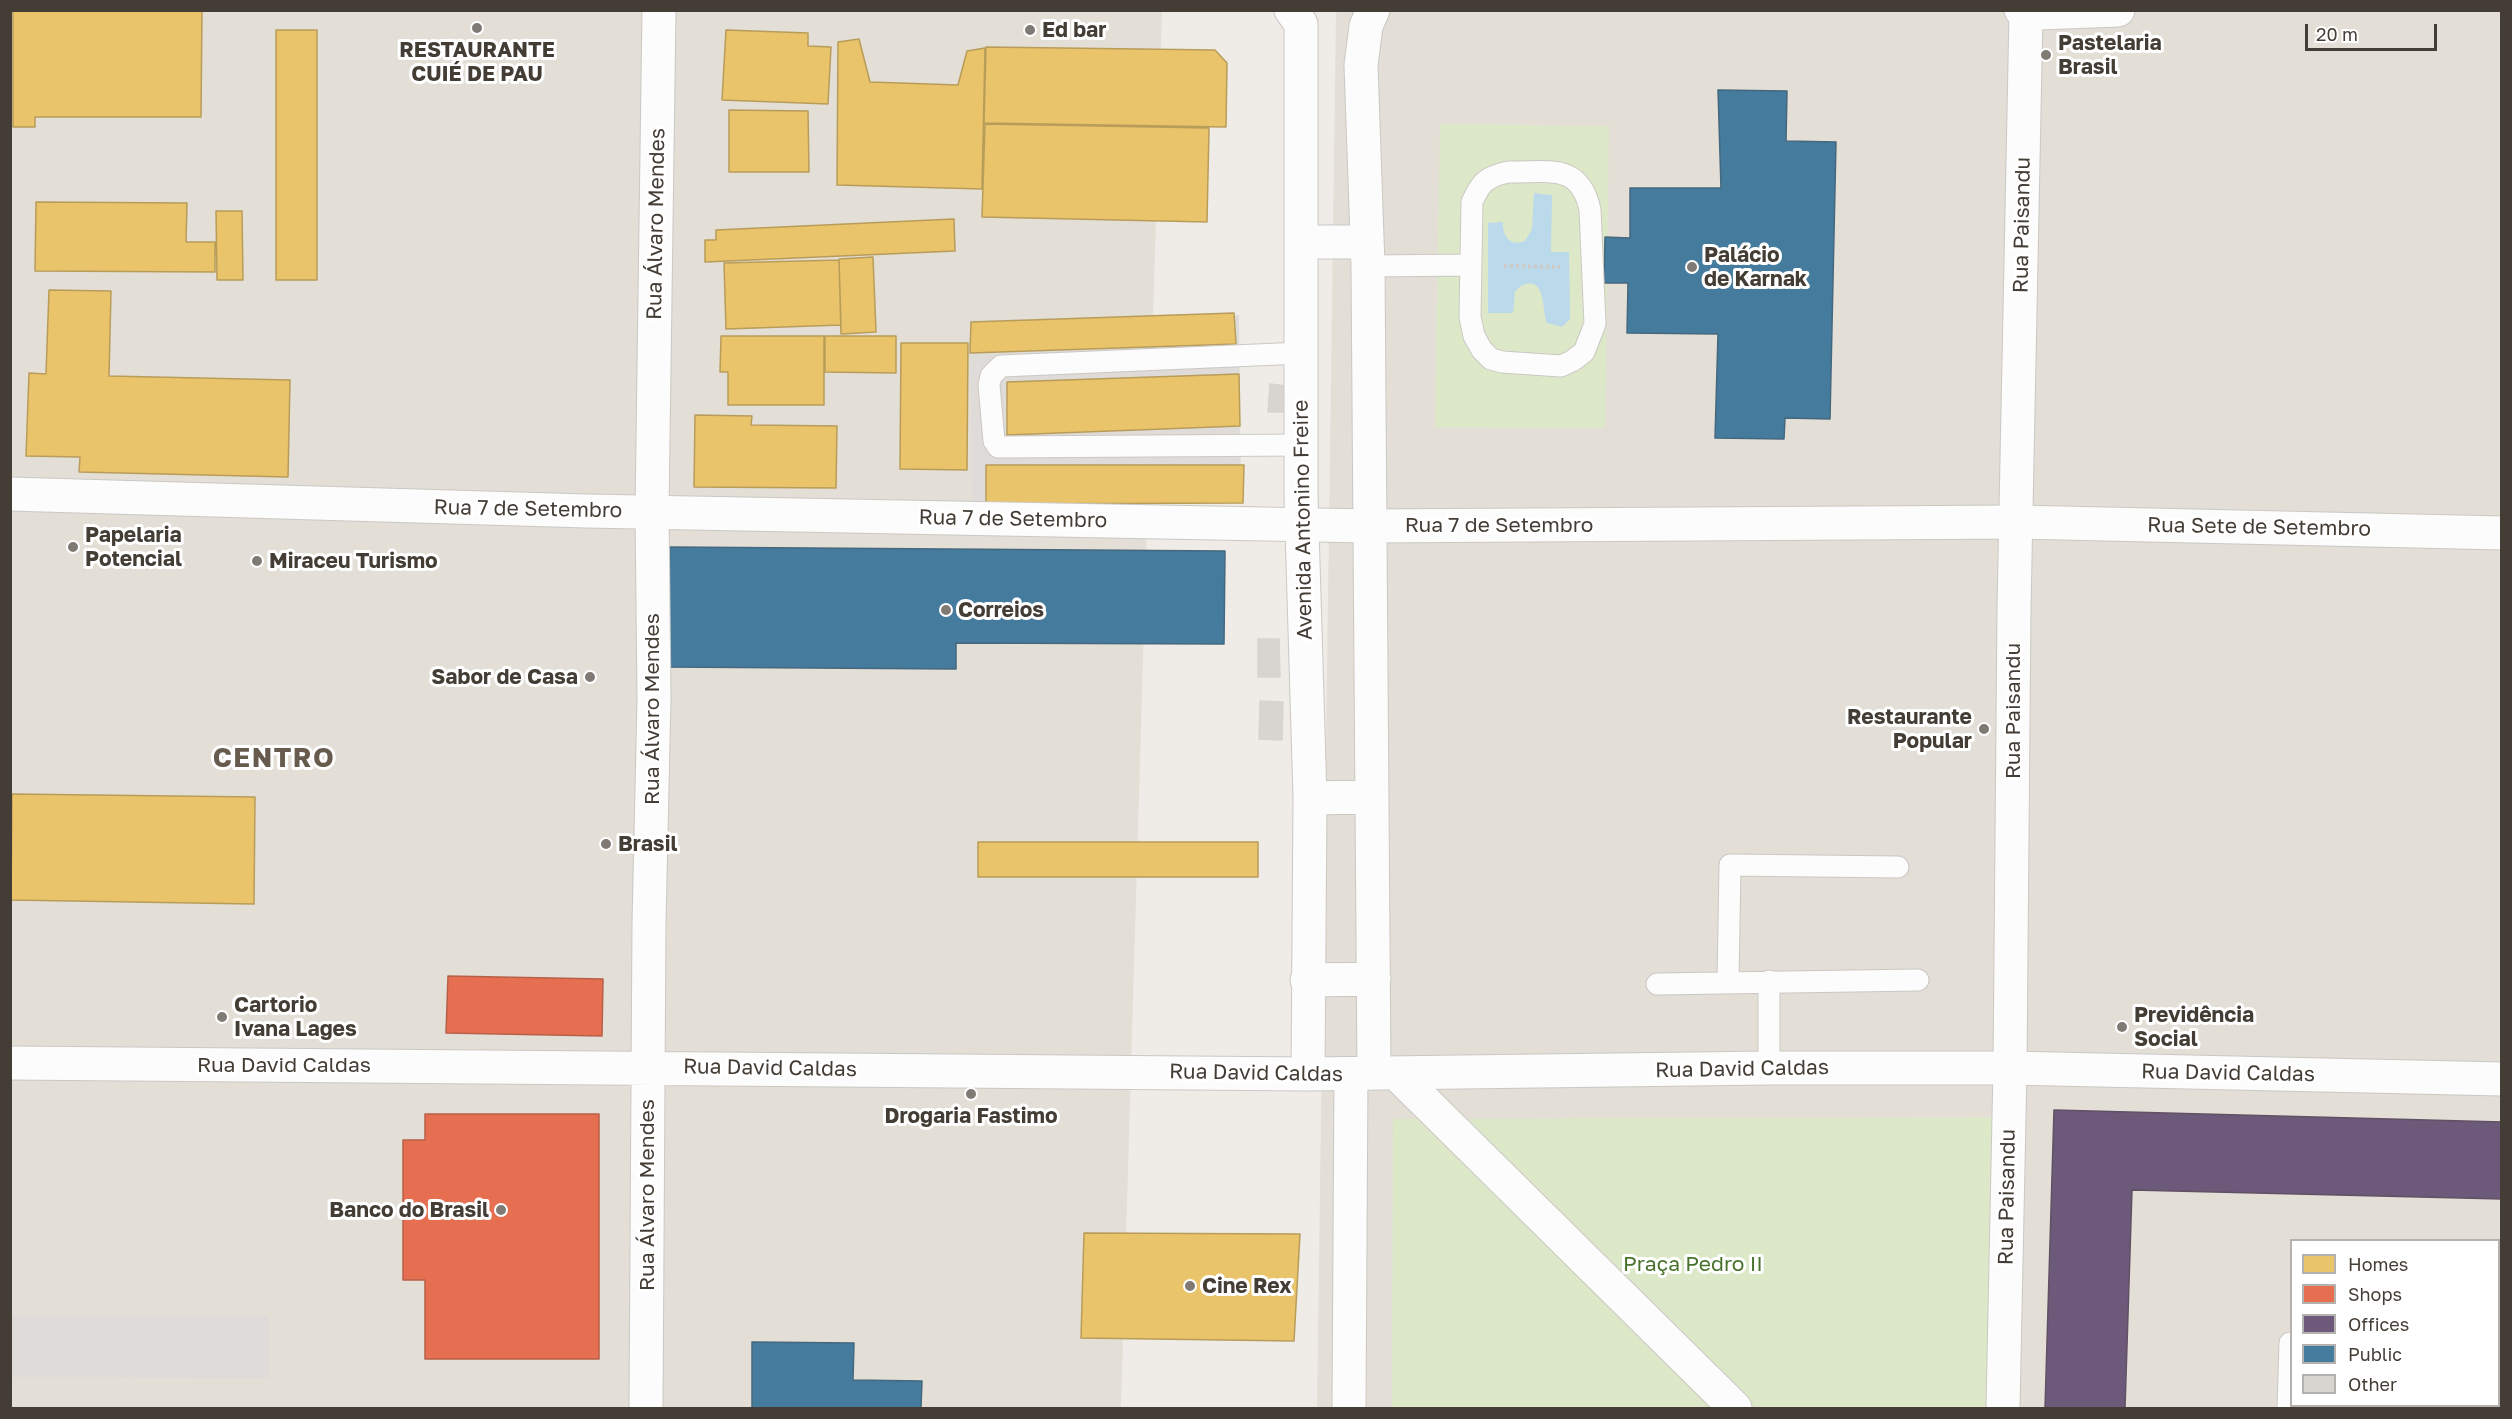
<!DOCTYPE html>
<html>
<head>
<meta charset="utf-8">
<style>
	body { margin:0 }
	#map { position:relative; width:2512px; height:1419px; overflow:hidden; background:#efece8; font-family:"Golos Text",sans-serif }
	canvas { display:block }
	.frame { position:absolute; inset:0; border:12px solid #443d35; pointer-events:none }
	.legend { position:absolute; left:2290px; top:1239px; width:210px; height:168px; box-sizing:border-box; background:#fff; border:2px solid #b4b1ae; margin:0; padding:8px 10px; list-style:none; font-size:18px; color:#443d35 }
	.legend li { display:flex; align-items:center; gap:12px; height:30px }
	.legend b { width:30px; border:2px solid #b4b1ae }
	.scale { position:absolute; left:2305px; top:24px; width:132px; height:27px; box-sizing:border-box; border:3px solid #443d35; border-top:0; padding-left:8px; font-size:18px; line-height:21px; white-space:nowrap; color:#443d35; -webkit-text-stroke:4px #fff; paint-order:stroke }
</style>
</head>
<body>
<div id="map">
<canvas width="2512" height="1419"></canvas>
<div class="frame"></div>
<ul class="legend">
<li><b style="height:16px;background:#e9c46a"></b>Homes</li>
<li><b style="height:16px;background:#e76f51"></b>Shops</li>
<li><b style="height:16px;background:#6d597a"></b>Offices</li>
<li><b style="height:16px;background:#457b9d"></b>Public</li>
<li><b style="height:16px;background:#d8d5d0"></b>Other</li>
</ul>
<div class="scale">20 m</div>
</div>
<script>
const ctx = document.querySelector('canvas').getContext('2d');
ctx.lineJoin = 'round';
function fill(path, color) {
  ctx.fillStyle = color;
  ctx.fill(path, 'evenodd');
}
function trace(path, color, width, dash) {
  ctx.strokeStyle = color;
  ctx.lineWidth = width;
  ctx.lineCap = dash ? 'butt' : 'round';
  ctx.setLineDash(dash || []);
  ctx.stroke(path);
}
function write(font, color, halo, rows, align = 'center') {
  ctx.font = font + ' "Golos Text",sans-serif';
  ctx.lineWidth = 6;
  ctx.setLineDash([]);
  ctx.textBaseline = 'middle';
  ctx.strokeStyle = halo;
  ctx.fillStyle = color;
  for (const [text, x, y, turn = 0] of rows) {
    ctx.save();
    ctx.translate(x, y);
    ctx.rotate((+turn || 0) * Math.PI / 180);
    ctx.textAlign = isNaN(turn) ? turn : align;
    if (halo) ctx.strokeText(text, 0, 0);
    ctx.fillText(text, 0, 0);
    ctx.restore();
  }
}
fill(new Path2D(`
	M10,11H1162L1121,1408H11Z
	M1336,11H2501V1408H1317ZM2292,1240H2498V1406H2292Z`), '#e3ded6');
fill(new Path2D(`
	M1440,124L1609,126L1605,428L1435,427Z
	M1996,1117L1990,1408H1392L1393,1119Z`), '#dde8c9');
fill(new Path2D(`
	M1239,315L1241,500L972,504L970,320Z
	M11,1315H269V1378L11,1377Z`), '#dedbd8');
fill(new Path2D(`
	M1534,193L1552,195L1551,252H1569L1570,319L1562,327L1547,323C1542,312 1546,279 1526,284C1521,285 1518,288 1515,292L1513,313H1488V223L1503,222C1502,236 1510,247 1525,241L1532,229Z`), '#bad9eb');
const homes = new Path2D(`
	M13,10H202L201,117H35V127H13Z
	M276,30H317V280H276Z
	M726,30L808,33V46L831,47L828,104L722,100Z
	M859,39L870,82L958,85L967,51L985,48L982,189L837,185L838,42Z
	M986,47L1215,50L1227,63L1226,127L984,123Z
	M729,110L808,111L809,172H729Z
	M985,124L1209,128L1207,222L982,217Z
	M36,202L187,203L186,242H215V272L35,271Z
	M216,211H242L243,280H217Z
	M954,219L955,251L705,262V240H716V230Z
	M873,257L876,332L841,334L839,259Z
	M839,260L841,325L726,329L724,263Z
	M49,290L111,291L109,376L290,380L288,477L79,472L80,457L26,456L29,373L46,374Z
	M1234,313L1236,344L970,353L971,322Z
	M721,336H824V405H728V372H720Z
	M825,336H896V373L825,372Z
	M901,343H968L967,470L900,469Z
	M1239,374L1240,426L1007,435V382Z
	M695,415L752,416L751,425L837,426L836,488L694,487Z
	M986,465H1244L1243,503L986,504Z
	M12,794L255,797L254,904L11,900Z
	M978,842H1258V877H978Z
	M1084,1233L1300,1234L1294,1341L1081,1338Z
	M2429,1406H2484V1408H2429Z`);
fill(homes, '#e9c46a');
trace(homes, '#b89c5a', 1.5);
const shops = new Path2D(`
	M448,976L603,979L602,1036L446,1033Z
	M425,1114H599V1359H425V1280H403V1140H425Z`);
fill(shops, '#e76f51');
trace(shops, '#b66049', 1.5);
const offices = new Path2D(`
	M2054,1110L2502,1122V1199L2132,1190L2125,1408H2045Z`);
fill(offices, '#6d597a');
trace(offices, '#615165', 1.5);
const public = new Path2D(`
	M1718,90L1787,91L1786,141L1836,142L1830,419L1785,418L1784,439L1715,438L1718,334L1627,333L1628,283H1604L1605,237L1630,238V188H1721Z
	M668,547L1225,551L1224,644L956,643V669L667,667Z
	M752,1342L854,1343L853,1380L922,1381L921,1408H752Z`);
fill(public, '#457b9d');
trace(public, '#45687e', 1.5);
const building = new Path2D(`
	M1270,384L1287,386L1285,412H1268Z
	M1258,639H1279L1280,677H1258Z
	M1260,701L1283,702L1282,740L1259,739Z`);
fill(building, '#d8d5d0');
trace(building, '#d7d3ce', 1.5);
const service = new Path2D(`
	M1508,172C1548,173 1580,162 1590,210L1595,324L1584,352L1572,361L1561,366L1502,362L1491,359L1482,350L1474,336L1470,317L1472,202C1481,182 1486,177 1508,172Z
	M1368,266L1471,265
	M1301,445L998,447L994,441L989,385L991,376L1001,366L1302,353
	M1728,983L1730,865L1898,867
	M1657,984L1918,980
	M1769,1068V981
	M2288,1408L2290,1343
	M2405,1408V1406`);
const pedestrian = new Path2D(`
	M1397,1074L1735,1408
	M1349,1408L1351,1074`);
const minor = new Path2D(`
	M1291,10L1301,24V495L1310,798L1308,1074
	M1373,10L1366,26L1361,65L1368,266L1374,1073
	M1302,242H1367
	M1369,526L2017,522L2502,533
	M1310,798L1371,797
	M1307,980L1374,979
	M10,1063L1308,1074L1769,1068H2010L2502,1079
	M646,1408L649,923L654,699L652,511L659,10`);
const tertiary = new Path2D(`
	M2021,10L2039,13L2118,10
	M10,494L587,511L1369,526
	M2003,1408L2010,1068L2014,608L2026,13`);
trace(service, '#cbc8c4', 23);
trace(pedestrian, '#cbc8c4', 35);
trace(minor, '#cbc8c4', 35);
trace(tertiary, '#cbc8c4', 35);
trace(new Path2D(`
	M1504,266L1560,267`), '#cdcac7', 4, [3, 3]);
trace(service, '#fdfcfc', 21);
trace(pedestrian, '#fdfcfc', 33);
trace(minor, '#fdfcfc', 33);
trace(tertiary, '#fdfcfc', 33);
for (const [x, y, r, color] of [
	[477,28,6,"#807a74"],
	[1030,30,6,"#807a74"],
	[2046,55,6,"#807a74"],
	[1692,267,6,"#807a74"],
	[73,547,6,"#807a74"],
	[257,561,6,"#807a74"],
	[946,610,6,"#807a74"],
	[590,677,6,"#807a74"],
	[1984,729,6,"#807a74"],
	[606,844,6,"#807a74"],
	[222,1017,6,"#807a74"],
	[2122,1027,6,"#807a74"],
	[971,1094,6,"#807a74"],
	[501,1210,6,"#807a74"],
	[1190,1286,6,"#807a74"]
]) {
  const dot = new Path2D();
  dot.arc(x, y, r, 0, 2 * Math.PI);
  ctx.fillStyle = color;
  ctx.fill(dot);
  trace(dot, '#fff', 2);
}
write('bold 21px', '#443d35', '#fff', [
	["Ed bar",1042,30],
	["Pastelaria",2058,43],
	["Brasil",2058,67],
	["RESTAURANTE",477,50,"center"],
	["CUIÉ DE PAU",477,74,"center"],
	["Palácio",1704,255],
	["de Karnak",1704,279],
	["Papelaria",85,535],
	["Potencial",85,559],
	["Miraceu Turismo",269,561],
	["Correios",958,610],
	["Sabor de Casa",578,677,"right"],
	["Restaurante",1972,717,"right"],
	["Popular",1972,741,"right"],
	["Brasil",618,844],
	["Cartorio",234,1005],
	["Ivana Lages",234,1029],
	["Previdência",2134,1015],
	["Social",2134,1039],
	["Drogaria Fastimo",971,1116,"center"],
	["Banco do Brasil",489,1210,"right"],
	["Cine Rex",1202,1286]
], 'left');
write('21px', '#443d35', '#fff', [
	["Rua Álvaro Mendes",656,224,-89],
	["Rua Paisandu",2022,225,-89],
	["Rua 7 de Setembro",528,509,1],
	["Rua 7 de Setembro",1013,519,1],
	["Avenida Antonino Freire",1303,520,-91],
	["Rua 7 de Setembro",1499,525],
	["Rua Sete de Setembro",2259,527,1],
	["Rua Álvaro Mendes",652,709,-90],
	["Rua Paisandu",2013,711,-90],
	["Rua David Caldas",284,1065],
	["Rua David Caldas",770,1068,1],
	["Rua David Caldas",1742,1069,-1],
	["Rua David Caldas",1256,1073,1],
	["Rua David Caldas",2228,1073,1],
	["Rua Álvaro Mendes",647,1195,-90],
	["Rua Paisandu",2007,1197,-89]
]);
write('21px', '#49722c', '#fff', [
	["Praça Pedro II",1693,1264]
]);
ctx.letterSpacing = '1.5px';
write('bold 27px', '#665b4d', '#fff', [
	["CENTRO",274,758]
]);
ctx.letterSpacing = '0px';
</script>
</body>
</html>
